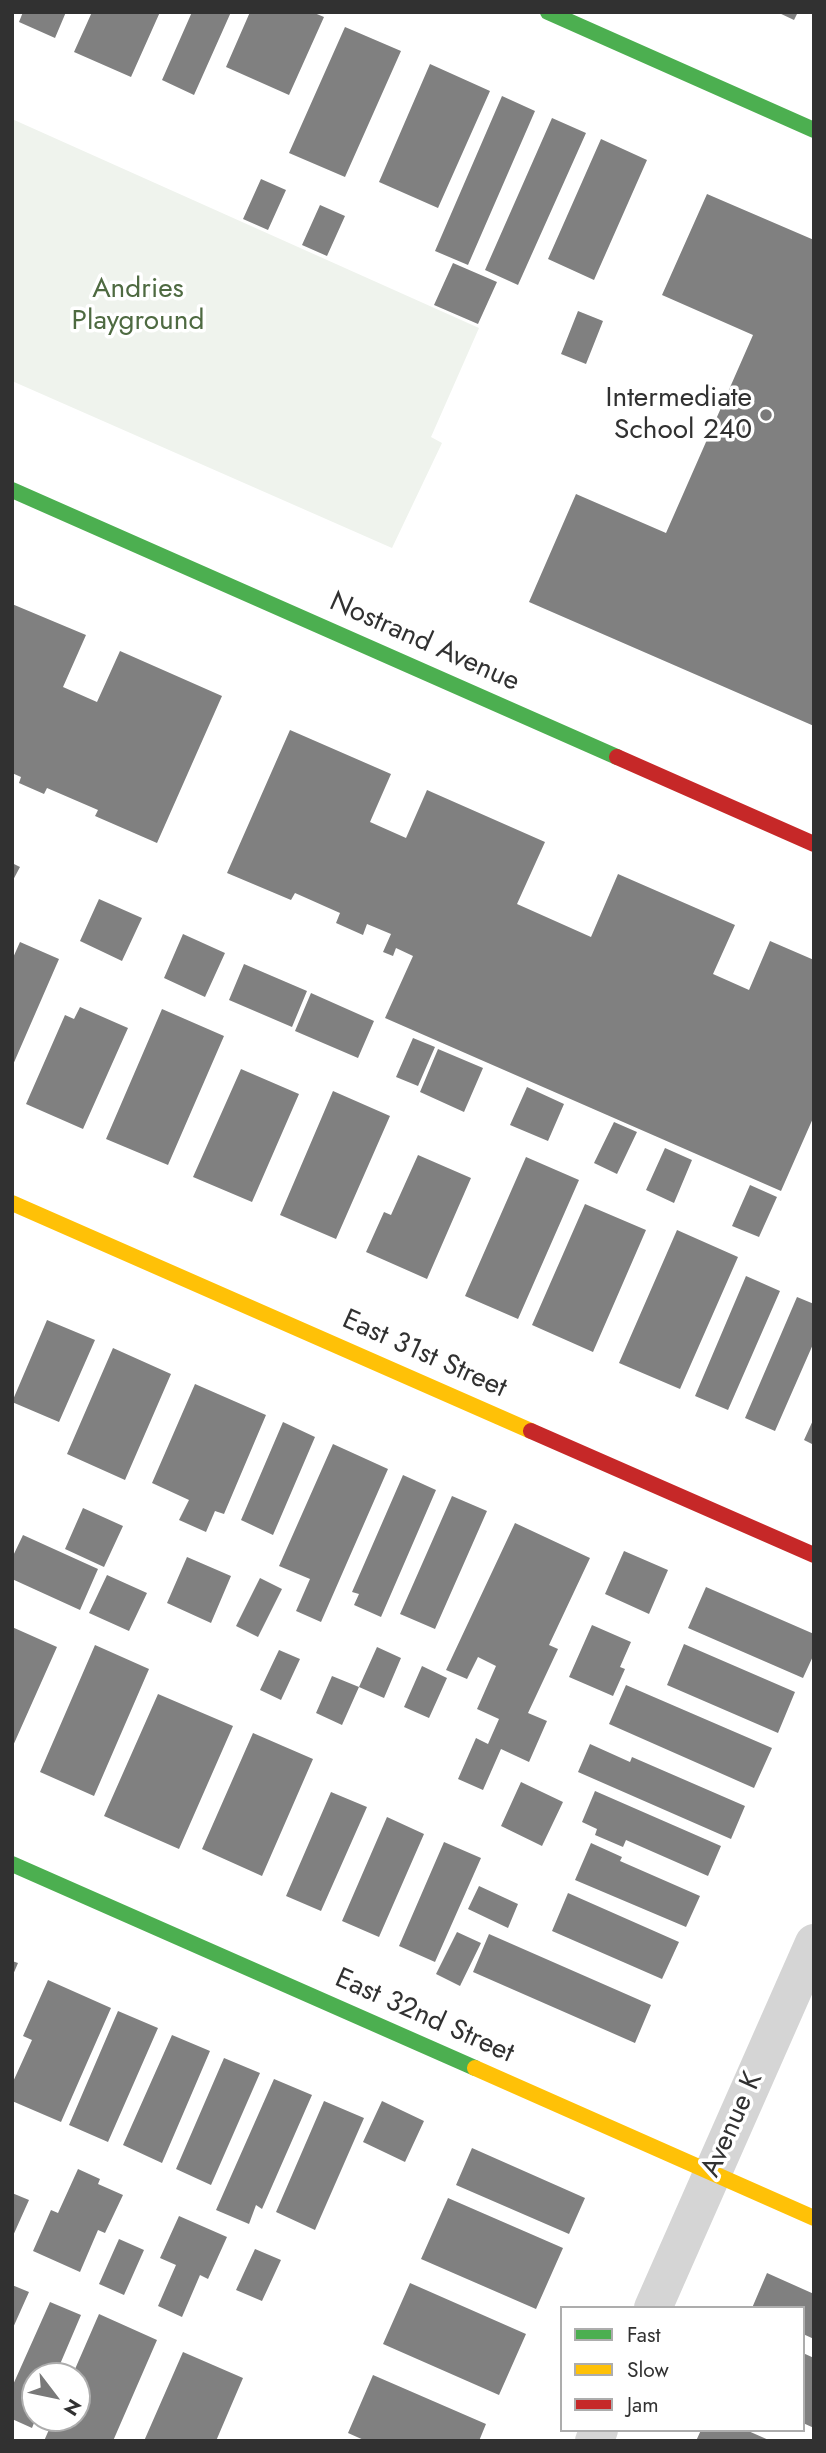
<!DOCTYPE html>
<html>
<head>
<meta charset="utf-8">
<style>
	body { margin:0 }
	#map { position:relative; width:826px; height:2453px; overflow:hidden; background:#fff; font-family:Jost,sans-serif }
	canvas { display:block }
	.frame { position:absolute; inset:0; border:14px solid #313131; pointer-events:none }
	.legend { position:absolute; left:560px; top:2306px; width:245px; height:126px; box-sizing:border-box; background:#fff; border:2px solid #adadad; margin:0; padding:9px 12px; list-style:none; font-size:21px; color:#313131 }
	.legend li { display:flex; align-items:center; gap:14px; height:35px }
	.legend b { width:35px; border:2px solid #adadad }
	.north { position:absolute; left:21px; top:2362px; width:70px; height:70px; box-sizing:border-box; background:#fff; border:2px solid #adadad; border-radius:50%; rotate:122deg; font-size:19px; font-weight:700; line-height:28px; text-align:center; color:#313131 }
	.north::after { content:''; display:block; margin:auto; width:24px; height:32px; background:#797979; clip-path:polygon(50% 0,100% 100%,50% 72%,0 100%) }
</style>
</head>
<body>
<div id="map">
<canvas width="826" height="2453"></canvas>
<div class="frame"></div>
<ul class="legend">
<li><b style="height:9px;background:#4caf50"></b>Fast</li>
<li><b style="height:9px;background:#ffc107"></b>Slow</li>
<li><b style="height:9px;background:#c62828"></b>Jam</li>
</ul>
<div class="north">N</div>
</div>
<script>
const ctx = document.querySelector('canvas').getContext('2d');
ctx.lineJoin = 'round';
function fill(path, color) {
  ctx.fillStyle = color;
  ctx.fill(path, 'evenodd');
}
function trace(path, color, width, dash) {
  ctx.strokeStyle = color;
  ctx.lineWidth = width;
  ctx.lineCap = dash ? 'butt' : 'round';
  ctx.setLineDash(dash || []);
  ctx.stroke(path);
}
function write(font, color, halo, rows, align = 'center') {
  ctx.font = font + ' Jost,sans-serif';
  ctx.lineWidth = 7;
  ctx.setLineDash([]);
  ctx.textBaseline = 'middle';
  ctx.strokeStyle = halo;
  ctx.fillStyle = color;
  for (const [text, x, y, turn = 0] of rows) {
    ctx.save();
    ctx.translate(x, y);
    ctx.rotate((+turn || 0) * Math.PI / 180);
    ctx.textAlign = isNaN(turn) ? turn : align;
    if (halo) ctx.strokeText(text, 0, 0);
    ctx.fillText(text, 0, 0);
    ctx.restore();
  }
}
fill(new Path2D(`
	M12,119L479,328L431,437L442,443L392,548L12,381Z`), '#eff3ed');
fill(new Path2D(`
	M23,12H66L55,38L19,22Z
	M92,12H160L131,77L74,52Z
	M192,12H231L194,95L162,80Z
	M250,12H312L324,17L289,95L226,67Z
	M777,12H798L794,20Z
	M345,27L401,51L345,177L289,153Z
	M430,64L490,91L438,208L379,182Z
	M502,96L535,111L468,265L435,251Z
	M552,118L586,133L518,285L485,270Z
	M601,139L647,160L594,280L548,259Z
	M261,179L286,190L268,230L243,219Z
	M707,194L814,240V726L529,602L576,494L666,533L753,335L662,295Z
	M320,205L345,216L327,256L302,245Z
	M453,263L497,282L478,324L434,305Z
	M578,311L603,321L586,364L561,354Z
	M12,604L86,635L63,687L97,702L120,651L222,696L157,843L95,816L98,810L47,788L44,794L19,783L21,777L12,773Z
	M290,730L391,774L370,822L406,838L427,790L545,842L517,904L591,937L618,874L735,925L713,974L749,990L770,941L814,960V1116L781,1191L385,1018L413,956L396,948L393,956L383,952L391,934L367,924L363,935L336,923L340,913L295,893L291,900L227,873Z
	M12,863L20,867L12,882Z
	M99,899L142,918L122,961L80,941Z
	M183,934L225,953L205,997L164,978Z
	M20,942L59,959L12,1067V960Z
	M244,964L307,991L292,1027L229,1000Z
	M311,993L374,1021L358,1058L295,1031Z
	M80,1007L128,1028L83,1129L26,1104L65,1015L74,1019Z
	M162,1009L224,1036L168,1165L106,1139Z
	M413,1038L435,1047L418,1086L396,1077Z
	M438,1049L483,1068L464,1112L420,1092Z
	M241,1069L299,1094L252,1202L193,1177Z
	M527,1087L564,1104L548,1141L510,1125Z
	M333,1091L390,1116L336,1239L280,1215Z
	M614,1122L637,1132L617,1174L594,1163Z
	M665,1148L692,1160L674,1203L646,1190Z
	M418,1155L471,1178L427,1279L366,1252L384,1212L391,1215Z
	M526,1157L579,1180L518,1319L465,1296Z
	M750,1185L777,1197L759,1237L732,1226Z
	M585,1204L646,1230L593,1352L532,1325Z
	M677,1230L738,1257L680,1389L619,1363Z
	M746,1276L780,1291L728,1410L695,1396Z
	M797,1297L814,1304V1342L775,1431L745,1418Z
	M47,1320L95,1340L59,1422L12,1402Z
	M113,1348L171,1374L125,1480L67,1454Z
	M195,1384L266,1415L224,1514L215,1511L206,1532L179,1520L189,1500L152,1483Z
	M814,1418V1445L804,1440Z
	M283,1422L315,1437L273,1535L241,1520Z
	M333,1444L388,1469L321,1622L296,1611L310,1579L279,1566Z
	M403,1475L436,1490L381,1617L354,1605L359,1594L352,1592Z
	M452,1496L487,1511L435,1629L400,1614Z
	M83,1508L123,1526L104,1567L65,1549Z
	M515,1523L590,1558L549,1645L558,1649L528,1713L547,1721L529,1762L501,1749L483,1790L458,1779L476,1738L488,1744L499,1719L477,1709L496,1666L478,1657L467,1679L446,1670Z
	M23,1535L98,1569L80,1610L12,1579V1558Z
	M624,1551L668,1570L649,1614L605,1594Z
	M187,1557L231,1576L211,1623L167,1603Z
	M107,1575L147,1593L129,1631L89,1613Z
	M260,1578L282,1589L258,1637L236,1626Z
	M706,1587L814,1634V1654L803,1678L688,1628Z
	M592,1625L631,1642L620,1667L625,1669L613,1696L569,1677Z
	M12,1627L57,1647L12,1748Z
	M684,1644L795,1692L778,1733L667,1685Z
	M95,1645L149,1669L94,1796L40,1772Z
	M377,1647L401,1658L384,1698L359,1687L342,1725L316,1713L332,1676L359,1687Z
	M279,1650L300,1659L281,1700L260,1690Z
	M422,1666L447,1678L429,1718L404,1707Z
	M626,1685L772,1748L754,1788L609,1724Z
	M158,1694L233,1726L179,1849L104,1816Z
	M253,1733L313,1759L262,1876L202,1849Z
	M590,1744L630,1762L632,1757L745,1806L731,1839L578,1772Z
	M521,1782L563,1802L542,1846L501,1826Z
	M595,1791L721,1846L708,1876L626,1840L623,1847L595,1835L597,1829L582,1822Z
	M331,1792L367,1807L321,1911L286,1896Z
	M387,1817L424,1834L379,1937L342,1921Z
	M444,1842L481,1858L435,1962L399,1946Z
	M591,1843L622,1857L620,1861L700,1896L686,1927L575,1880Z
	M479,1886L518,1904L508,1928L468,1909Z
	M568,1893L679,1942L662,1979L552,1931Z
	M457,1932L481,1943L460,1986L436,1974Z
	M489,1934L651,2005L635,2043L473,1972Z
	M12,1961L18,1963L12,1977Z
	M48,1980L111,2008L61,2122L12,2101V2084L32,2040L23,2036Z
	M118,2011L158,2028L108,2142L69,2125Z
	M172,2035L210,2051L162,2163L123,2145Z
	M224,2058L260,2073L211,2185L176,2169Z
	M274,2079L312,2095L262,2209L256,2205L249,2224L216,2210Z
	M324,2101L364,2118L315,2230L276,2212Z
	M382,2101L424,2121L405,2162L363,2142Z
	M472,2148L585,2198L569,2234L456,2185Z
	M78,2169L100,2179L98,2184L123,2195L105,2233L98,2230L80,2272L33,2251L51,2210L58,2213Z
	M12,2193L29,2200L12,2238Z
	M448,2198L563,2248L536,2309L421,2259Z
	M179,2216L227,2237L208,2279L200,2275L182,2317L158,2306L176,2265L160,2258Z
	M119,2239L144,2250L124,2295L99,2284Z
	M255,2249L281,2260L262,2301L236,2290Z
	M767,2273L814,2294V2339L803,2334V2308H752Z
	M410,2283L526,2334L499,2395L383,2344Z
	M12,2285L29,2292L12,2330Z
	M50,2302L81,2315L55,2376H35L36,2418L32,2428L12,2419V2387Z
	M99,2314L157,2340L113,2441H44L54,2418H77V2376H72Z
	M183,2352L243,2378L216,2441H144Z
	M803,2353L814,2358V2428L803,2423Z
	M373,2375L486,2424L479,2441H366L348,2433Z
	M701,2430H746L771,2441H696Z`), '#808080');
trace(new Path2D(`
	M653,2308L814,1943
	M594,2441L599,2430`), '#d5d5d5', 38);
trace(new Path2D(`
	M548,12L814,130
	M12,490L617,757
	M12,1864L475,2068`), '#4caf50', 16);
trace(new Path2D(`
	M12,1203L531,1431
	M475,2068L814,2218`), '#ffc107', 16);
trace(new Path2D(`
	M617,757L814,844
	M531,1431L814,1555`), '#c62828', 16);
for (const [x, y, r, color] of [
	[766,415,7,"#797979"]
]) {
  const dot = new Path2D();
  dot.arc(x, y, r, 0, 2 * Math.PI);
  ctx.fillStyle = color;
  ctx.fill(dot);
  trace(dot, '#fff', 2.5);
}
write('28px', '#4e6a41', '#fff', [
	["Andries",138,290],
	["Playground",138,322]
]);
write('28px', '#313131', '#fff', [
	["Intermediate",752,399],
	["School 240",752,431]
], 'right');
write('28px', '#313131', '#fff', [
	["Nostrand Avenue",424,643,24],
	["East 31st Street",424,1355,24],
	["East 32nd Street",424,2017,24],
	["Avenue K",733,2125,-66]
]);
</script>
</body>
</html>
